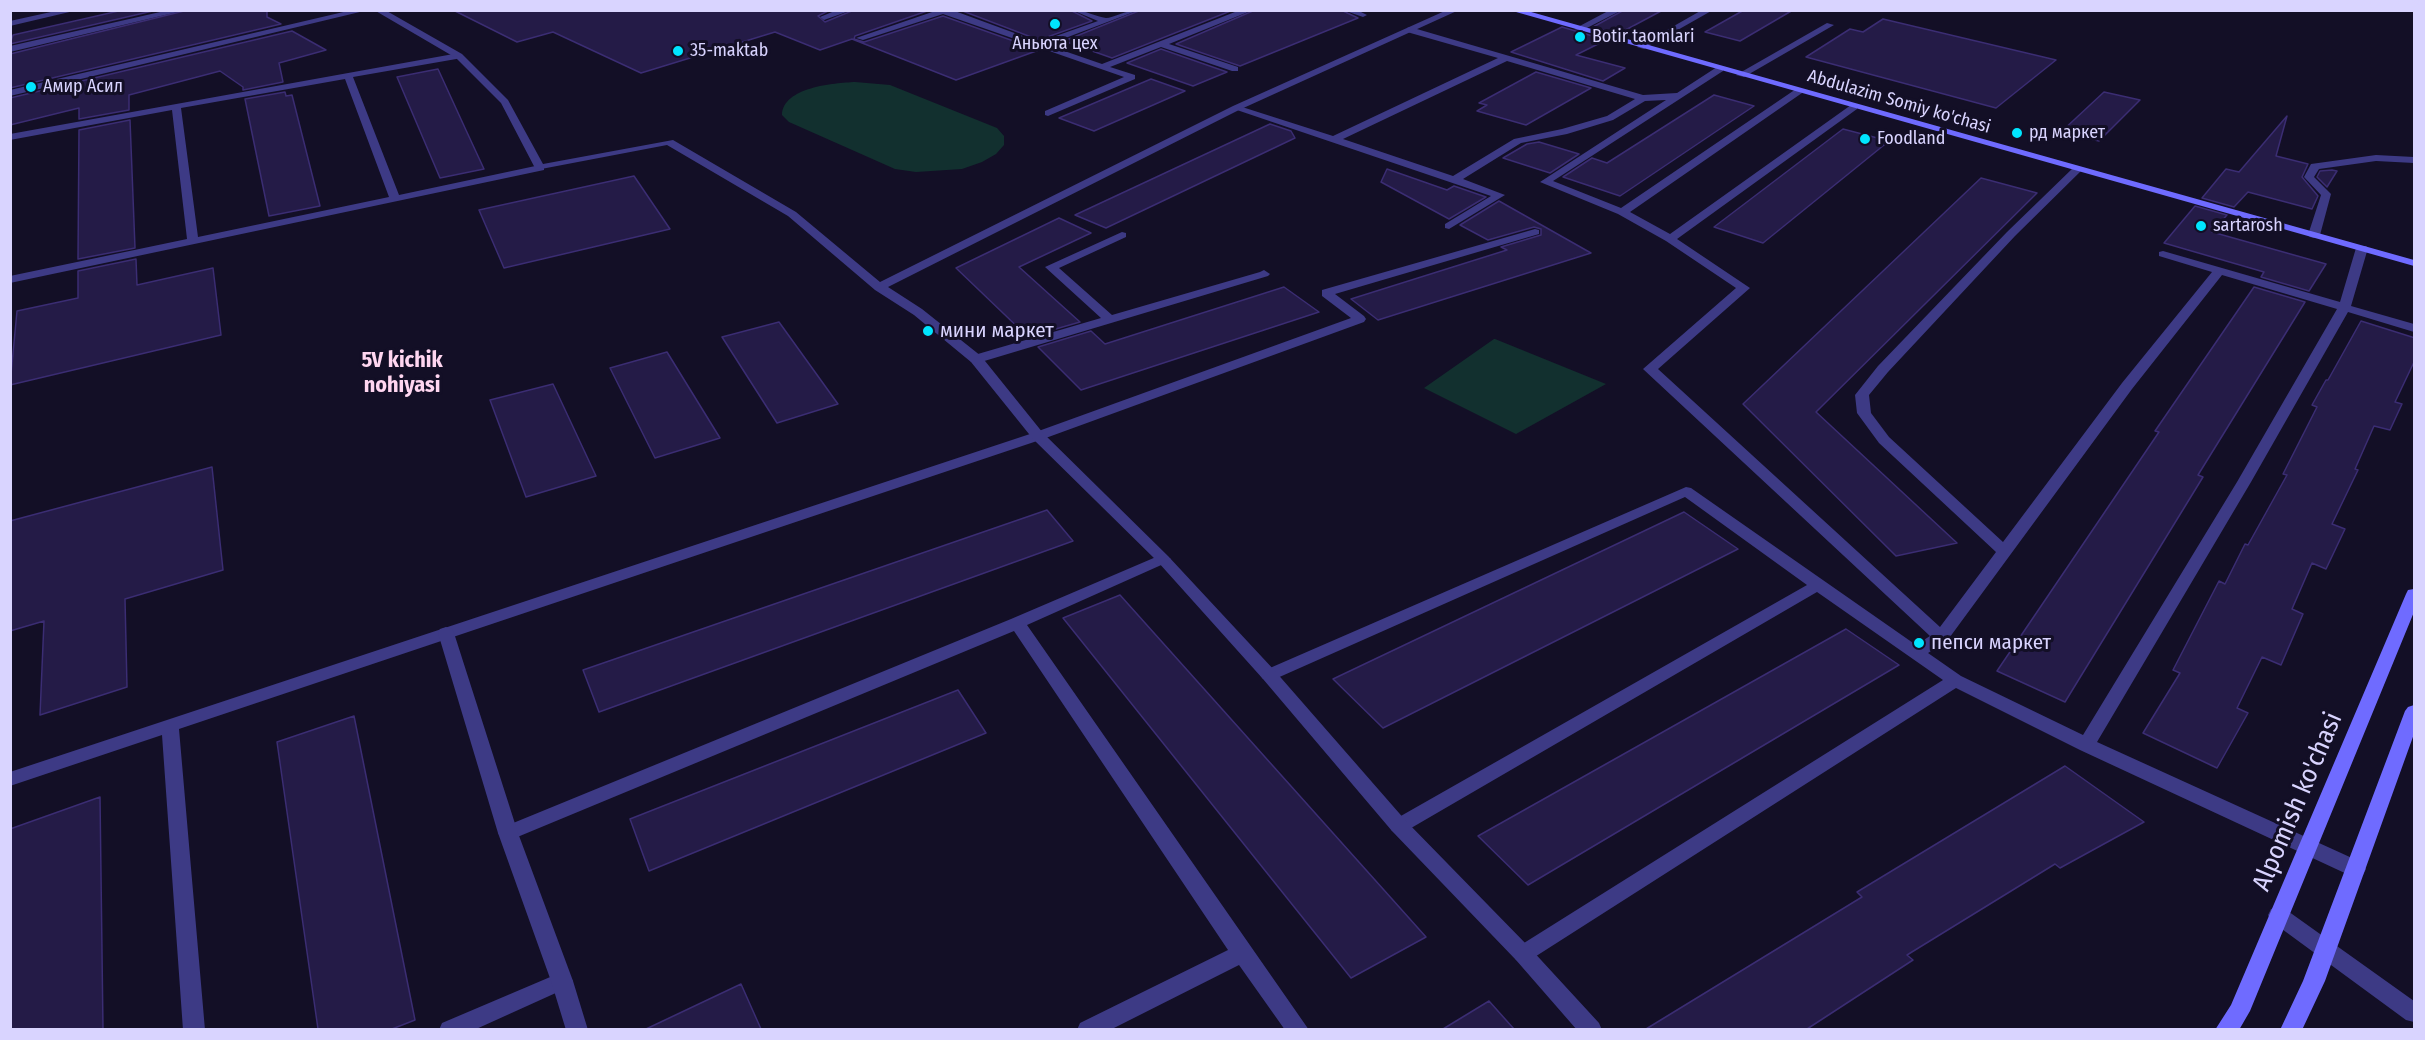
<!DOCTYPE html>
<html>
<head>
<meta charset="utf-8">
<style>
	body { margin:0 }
	#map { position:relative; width:2425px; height:1040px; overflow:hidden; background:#130f26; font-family:"Fira Sans Condensed",sans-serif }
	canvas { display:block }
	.frame { position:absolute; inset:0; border:12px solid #d9d4ff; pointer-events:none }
</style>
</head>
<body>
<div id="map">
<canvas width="2425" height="1040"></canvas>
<div class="frame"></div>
</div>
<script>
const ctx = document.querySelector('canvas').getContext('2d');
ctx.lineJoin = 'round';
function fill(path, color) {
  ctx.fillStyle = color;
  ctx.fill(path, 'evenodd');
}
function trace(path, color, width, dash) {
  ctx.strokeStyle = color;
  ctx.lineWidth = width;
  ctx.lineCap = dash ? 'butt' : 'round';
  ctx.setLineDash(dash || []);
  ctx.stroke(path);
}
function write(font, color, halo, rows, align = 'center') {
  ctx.font = font + ' "Fira Sans Condensed",sans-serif';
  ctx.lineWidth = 6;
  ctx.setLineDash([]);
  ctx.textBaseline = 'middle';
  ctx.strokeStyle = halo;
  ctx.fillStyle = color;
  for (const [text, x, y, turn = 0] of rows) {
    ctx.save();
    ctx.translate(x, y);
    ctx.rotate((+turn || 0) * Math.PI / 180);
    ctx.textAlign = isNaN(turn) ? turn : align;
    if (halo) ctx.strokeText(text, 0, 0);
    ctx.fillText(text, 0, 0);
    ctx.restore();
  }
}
fill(new Path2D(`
	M855,82L890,85L997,128L1004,136V145L996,154L982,162L962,169L916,172L895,169L789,122L782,115C783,87 834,83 855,82Z
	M1494,339H1495L1606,384L1516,434L1424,388Z`), '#12302f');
const building = new Path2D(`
	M123,10H157L10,44L13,35Z
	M188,10H267V17L281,24L10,88V54Z
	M453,10H830L818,16L825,22L854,10H930L855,36L854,39L864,42L943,16L1039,50L956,80L852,39L820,50L775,32L641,73L553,32L517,42Z
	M960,10H1070L1092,21L1039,40Z
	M1141,10H1233L1112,58L1064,41Z
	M1255,10H1341L1358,18L1240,66L1176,44Z
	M1624,10H1663L1618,34L1593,27Z
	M1744,10H1793L1740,41L1705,32Z
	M1883,19L2056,60L1996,108L1806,57L1850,29L1863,32Z
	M1562,27L1606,40L1576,55L1625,68L1603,81L1511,52Z
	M292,31L326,50L279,63L283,82L243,90V87L220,71L129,95V110L79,119V108L10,125V98Z
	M1161,49L1227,72L1193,86L1127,63Z
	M438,69L465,128L484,169L440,178L397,77Z
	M1536,72L1591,88L1526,125L1477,111L1487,105L1479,103Z
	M1151,79L1185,91L1094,131L1059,118Z
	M285,92L286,96L292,95L320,206L269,216L245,99Z
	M2104,92L2140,100L2099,141L2061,132Z
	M1714,95L1754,106L1620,196L1563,177L1592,158L1607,163Z
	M2287,116L2276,156L2308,164L2302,177L2318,196L2312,209L2248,192L2234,207L2202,198L2226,169L2239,172Z
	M130,120L135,248L78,259L79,130Z
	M1270,124L1291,131L1295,138L1106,228L1075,215Z
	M1843,129L1889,141L1763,243L1714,227Z
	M1539,142L1579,154L1550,173L1503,158L1527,144Z
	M1387,169L1447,190L1454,186L1486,197L1449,219L1381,182Z
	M2332,170L2337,171L2327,187L2317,177L2320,171Z
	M634,176L670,229L504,268L479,210Z
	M1981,178L2037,193L1816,412L1957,543L1896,556L1743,404Z
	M1499,201L1591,253L1378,320L1351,299L1507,250L1501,247L1541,235V229L1534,227L1488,240L1460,225Z
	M2195,206L2227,215L2212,232L2326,264L2309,291L2261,277L2264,272L2164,243Z
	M1059,218L1091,233L1019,267L1080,322L1028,337L956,268Z
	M136,259L137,285L213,268L221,335L10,385L17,311L78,298V271Z
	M1284,287L1319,312L1081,390L1038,347L1091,331L1105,344Z
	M2254,287L2305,302L2198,475L2203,477L2065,702L1997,671L2159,432L2155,431Z
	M2361,321L2415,338V360L2395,402L2402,404L2390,430L2374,426L2355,469L2358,470L2332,524L2345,529L2326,569L2312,563L2292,609L2303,614L2281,665L2262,657L2237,708L2248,713L2217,768L2143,733L2180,673L2173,670L2219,581L2225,584L2245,544L2248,545L2287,475L2283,474L2317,407L2312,405L2326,380H2328Z
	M779,322L838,404L777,423L722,337Z
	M667,352L720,438L655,458L610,368Z
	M553,384L596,476L526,497L490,400Z
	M212,467L223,570L125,599L127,687L40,715L44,621L10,631V521Z
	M1047,510L1073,541L599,712L583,670Z
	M1684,512L1738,549L1383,728L1333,679Z
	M1120,595L1426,937L1351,978L1063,618Z
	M1846,629L1899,665L1528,885L1478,836Z
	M958,690L986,733L649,871L630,819Z
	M354,716L415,1020L392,1029H318L277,742Z
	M2065,766L2144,822L2060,868L2055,864L1907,955L1913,960L1807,1029H1646L1862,897L1857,892Z
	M100,797L103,1029H10V829Z
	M741,984L761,1029H646Z
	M1489,1001L1514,1029H1443Z`);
fill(building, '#241b47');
trace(building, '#3b2d73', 1.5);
fill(new Path2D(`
	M169,10H186L10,52V46Z
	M352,10L364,11L10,96V90Z
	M1610,10H1622L1581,31L1574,29Z
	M1702,10H1713L1644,49L1637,47Z
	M1827,23L1834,25L1744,77L1736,75Z
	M1410,27L1643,95L1677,93L1717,67H1723V71L1553,181L1621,208L1796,89H1802V93L1630,212L1670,234L1851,105H1857V109L1677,239L1750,288L1658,369L1940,627L1996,552L1879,443L1857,413L1855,395L1878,366L2007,232L2074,167L2083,169L2015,236L1888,372L1869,395L1871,413L1889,437L2003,542L2122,383L2212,272L2159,256V252L2163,251L2340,302L2356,248L2358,246H2366L2368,248L2351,306L2414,324V332L2348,312L2251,482L2097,742L2363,863L2366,869L2363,875L2356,877L2349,875L2080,750L1956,688L1530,960L1523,963L1516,960L1513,954L1516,948L1943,680L1817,592L1406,831L1399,833L1392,831L1389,826L1392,821L1807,585L1685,497L1275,679H1263L1260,675L1263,671L1686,487L1691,488L1916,645L1930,636L1643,369L1736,288L1666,241L1618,214L1540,182L1666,100L1645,101L1613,120L1567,134L1521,143L1463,179L1505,195L1449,229L1445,228V224L1491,196L1231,108L1239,106L1333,136L1498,58L1407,32V28ZM1507,61L1635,99L1607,116L1562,129L1514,139L1453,176L1343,139ZM2222,275L2337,309L2237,482L2083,735L1961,676L1928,653L1947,641L2132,389Z
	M459,53L463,56L462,58L353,77L399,195L540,165L544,166V170L10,283V276L187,239L172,110L10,140V134ZM345,79L389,197L198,237L181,108Z
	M2376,155L2414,157V163L2376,161L2319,169L2314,177L2331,194L2320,235L2314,238L2310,237L2308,235L2321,195L2304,177L2311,164Z
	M1535,229L1539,230V234L1335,294L1364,316L1366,319L1364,322L1043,439L179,729L205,1030H183L162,735L10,786V772L1033,433L1351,318L1322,296V290Z
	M1122,232L1126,233V237L1059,268L1112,315L1260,272L1264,270L1270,274L1268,276L981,362H971L970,359L971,356L1101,318L1045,267Z
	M1163,554L1171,559L1168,562L1027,625L1309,1030H1285L1239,965L1110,1030H1077L1080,1023L1228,950L1014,631L515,838L508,841L501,838L498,833L501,828L1011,619Z
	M2278,907L2285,909L2414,1001V1022L2406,1020L2271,921L2268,915L2271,909Z
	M562,972L569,975L573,981L569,987L474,1030H439L442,1023Z`), '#3d3a85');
fill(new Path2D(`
	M60,10H78L10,26V21Z
	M356,10H365L361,12Z
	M374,10H385L462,54L508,100L543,164L673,140L796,212L880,282L1233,106L1447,10H1459L1239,110L888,287L922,309L981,356L1043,433L1168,556L1275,671L1406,821L1530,948L1599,1023L1602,1030H1577L1516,960L1392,831L1263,679L1158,562L1033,439L971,362L914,315L875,290L788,216L667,145L536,170L501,103L456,58Z
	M837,10H852L824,20L820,17Z
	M938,10H952L1039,42L1098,21L1072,10C1086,10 1096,17 1106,18C1113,18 1126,10 1139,10L1047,45L1102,64L1240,10H1253L1169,44L1238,67V71H1232L1161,47L1110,67L1135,75V79L1048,116L1045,115V111L1124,77L943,14L863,40L856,38Z
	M1343,10H1357L1367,15L1363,17Z
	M446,627L452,629L454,633L518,833L573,981L588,1030H566L551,981L498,833L438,633L440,629Z`), '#3d3a85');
fill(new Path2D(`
	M1509,10H1524L2414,260V266Z
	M2414,589V612L2250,1011L2239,1030H2215L2231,1005L2406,594L2408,590Z
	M2414,705V734L2325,981L2302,1030H2280L2303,981L2405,711L2408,707Z`), '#6f6bff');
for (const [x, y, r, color] of [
	[1055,24,6,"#00e5ff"],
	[1580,37,6,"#00e5ff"],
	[678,51,6,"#00e5ff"],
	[31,87,6,"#00e5ff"],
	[2017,133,6,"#00e5ff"],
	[1865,139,6,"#00e5ff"],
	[2201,226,6,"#00e5ff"],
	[928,331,6,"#00e5ff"],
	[1919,643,6,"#00e5ff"]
]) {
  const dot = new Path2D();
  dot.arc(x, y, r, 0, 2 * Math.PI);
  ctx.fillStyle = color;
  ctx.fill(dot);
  trace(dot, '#130f26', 2);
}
write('18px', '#d9d4ff', '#130f26', [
	["Botir taomlari",1592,37],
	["Аньюта цех",1055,44,"center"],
	["35-maktab",690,51],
	["Амир Асил",43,87],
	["рд маркет",2029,133],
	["Foodland",1877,139],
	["sartarosh",2213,226]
], 'left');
write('18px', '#d9d4ff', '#130f26', [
	["Abdulazim Somiy ko'chasi",1899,102,16]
]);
write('21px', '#d9d4ff', '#130f26', [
	["мини маркет",940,331],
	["пепси маркет",1931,643]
], 'left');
write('bold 22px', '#ffd6f0', '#130f26', [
	["5V kichik",402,361],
	["nohiyasi",402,386]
]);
write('26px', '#d9d4ff', '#130f26', [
	["Alpomish ko'chasi",2298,802,-67]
]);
</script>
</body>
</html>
